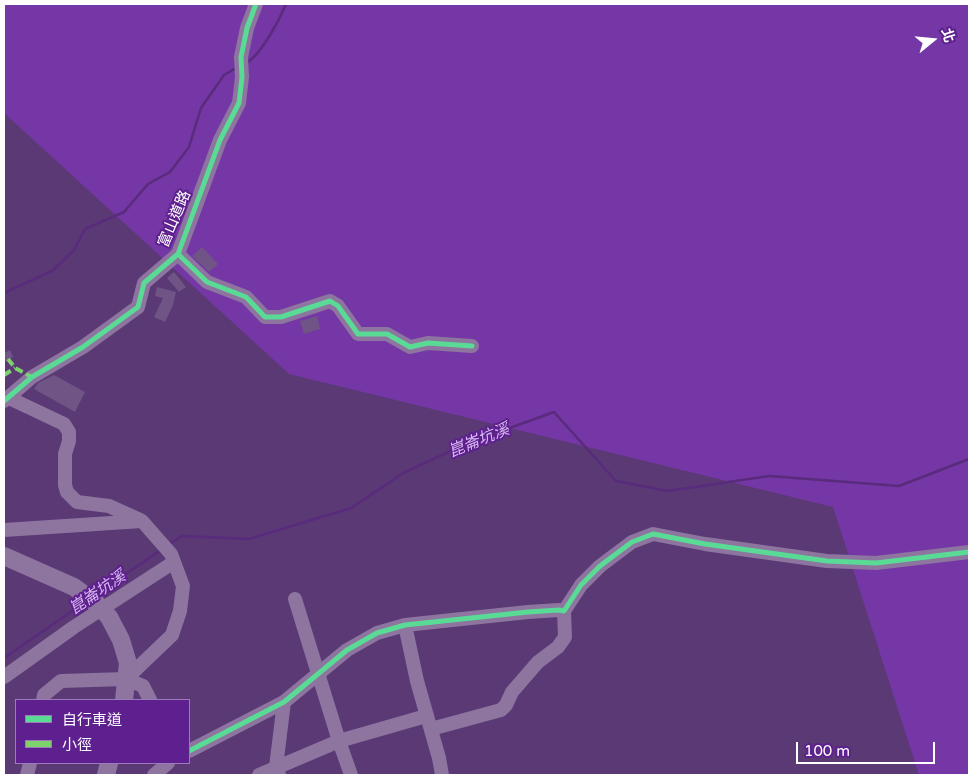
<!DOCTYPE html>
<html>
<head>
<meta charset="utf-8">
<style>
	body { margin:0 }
	#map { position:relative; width:973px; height:779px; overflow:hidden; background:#5a3975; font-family:"Varela Round","Noto Sans TC",sans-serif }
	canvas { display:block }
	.frame { position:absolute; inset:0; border:5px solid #fff; pointer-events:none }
	.legend { position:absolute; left:15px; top:699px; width:175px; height:65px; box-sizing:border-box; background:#5e208e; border:1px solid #9e79bb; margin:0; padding:6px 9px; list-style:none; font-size:15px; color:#fff }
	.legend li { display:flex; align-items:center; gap:10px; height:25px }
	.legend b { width:25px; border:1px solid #9e79bb }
	.north { position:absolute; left:908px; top:15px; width:50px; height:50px; -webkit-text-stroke:4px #5e208e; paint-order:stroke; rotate:73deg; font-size:14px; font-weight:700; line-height:20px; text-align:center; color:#fff }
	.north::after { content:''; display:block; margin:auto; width:18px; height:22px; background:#fff; clip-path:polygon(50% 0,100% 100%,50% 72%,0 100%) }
	.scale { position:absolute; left:796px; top:742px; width:139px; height:22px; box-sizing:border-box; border:2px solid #fff; border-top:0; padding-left:6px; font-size:15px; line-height:18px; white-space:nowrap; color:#fff; -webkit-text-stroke:4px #5e208e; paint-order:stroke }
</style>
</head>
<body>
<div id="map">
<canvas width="973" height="779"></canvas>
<div class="frame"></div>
<ul class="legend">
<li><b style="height:6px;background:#5adb95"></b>自行車道</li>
<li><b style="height:6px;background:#7cd36c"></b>小徑</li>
</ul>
<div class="north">北</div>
<div class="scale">100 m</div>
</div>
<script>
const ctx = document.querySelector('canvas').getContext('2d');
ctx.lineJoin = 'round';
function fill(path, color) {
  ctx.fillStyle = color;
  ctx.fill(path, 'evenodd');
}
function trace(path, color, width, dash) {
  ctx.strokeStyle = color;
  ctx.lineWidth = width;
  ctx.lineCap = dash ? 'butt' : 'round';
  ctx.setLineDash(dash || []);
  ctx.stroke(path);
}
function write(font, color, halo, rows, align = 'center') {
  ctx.font = font + ' "Varela Round","Noto Sans TC",sans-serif';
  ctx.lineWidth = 4;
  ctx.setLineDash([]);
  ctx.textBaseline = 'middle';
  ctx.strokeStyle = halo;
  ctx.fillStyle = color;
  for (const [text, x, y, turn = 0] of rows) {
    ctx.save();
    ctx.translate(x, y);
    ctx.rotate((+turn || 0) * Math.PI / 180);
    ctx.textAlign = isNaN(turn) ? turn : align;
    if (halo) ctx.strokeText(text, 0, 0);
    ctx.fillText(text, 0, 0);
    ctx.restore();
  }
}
fill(new Path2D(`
	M4,4H969V775H919L833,507L289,374L4,113Z`), '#7437a5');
trace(new Path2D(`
	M245,64C261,55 279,21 286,4
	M4,293L52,271L74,250L85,229L124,212L148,184L170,172L189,147L201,108L224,75L236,68
	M169,544L182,536L249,539L351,508L405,472L468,443L554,412L616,481L668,491L769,476L899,486L969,459
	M95,595L161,550
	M4,658L84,603`), '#592b7c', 2.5);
fill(new Path2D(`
	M202,247L218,264L209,272L192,256Z
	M174,272L186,287L179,292L167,278Z
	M157,287L176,292L173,305L165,322L154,317L163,298L155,296Z
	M317,316L320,329L304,334L300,321Z
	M10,350L13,357L4,362V353Z
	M54,375L85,392L75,412L34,389L38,383Z`), '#6f5485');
trace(new Path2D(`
	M178,254L207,282L246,297L265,317H281L330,301L338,306L358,334H387L410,347L428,343L472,346
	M9,398L64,424L69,432V441L65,454V485L67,492L77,502L109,506L140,520
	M4,401L32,377L83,347L138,307L144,283L178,254L220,140L239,103L242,77L241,57L247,28L256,4
	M4,530L142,521L171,554L183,586L180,611L172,635L126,679
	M295,599L339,741L351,775
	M564,611L581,585L600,566L632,542L653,534L705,544L827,561L876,563L969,552
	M405,625L417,681L439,758L442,775
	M4,677L74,627L174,562
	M43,700L44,695L61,681L126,679L143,686L150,700
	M431,729L501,710L506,705L512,692L538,662L558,647L565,637L564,611
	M189,751L284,702L347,650L377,633L405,625L528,612L559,610L564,611
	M27,775L30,763
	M154,775L168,763
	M259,775L339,741L426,716
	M279,775L276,767L284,702`), '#8d75a0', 14);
trace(new Path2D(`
	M4,556L74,587L97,604L109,617L121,640L128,663L124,700
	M106,775L109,763`), '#8d75a0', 18);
trace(new Path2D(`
	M8,359L15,368L32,377
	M4,375L15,368`), '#7cd36c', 4, [8, 4]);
trace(new Path2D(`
	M178,254L207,282L246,297L265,317H281L330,301L338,306L358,334H387L410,347L428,343L472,346
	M4,401L32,377L83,347L138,307L144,283L178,254L220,140L239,103L242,77L241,57L247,28L256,4
	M189,751L284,702L347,650L377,633L405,625L528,612L559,610L564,611L581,585L600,566L632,542L653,534L705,544L827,561L876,563L969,552`), '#5adb95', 5);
write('15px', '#fff', '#5e208e', [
	["富山道路",175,219,-67]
]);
write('italic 16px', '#d9baf3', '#5e208e', [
	["崑崙坑溪",479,441,-22],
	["崑崙坑溪",98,593,-34]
]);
</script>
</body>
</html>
